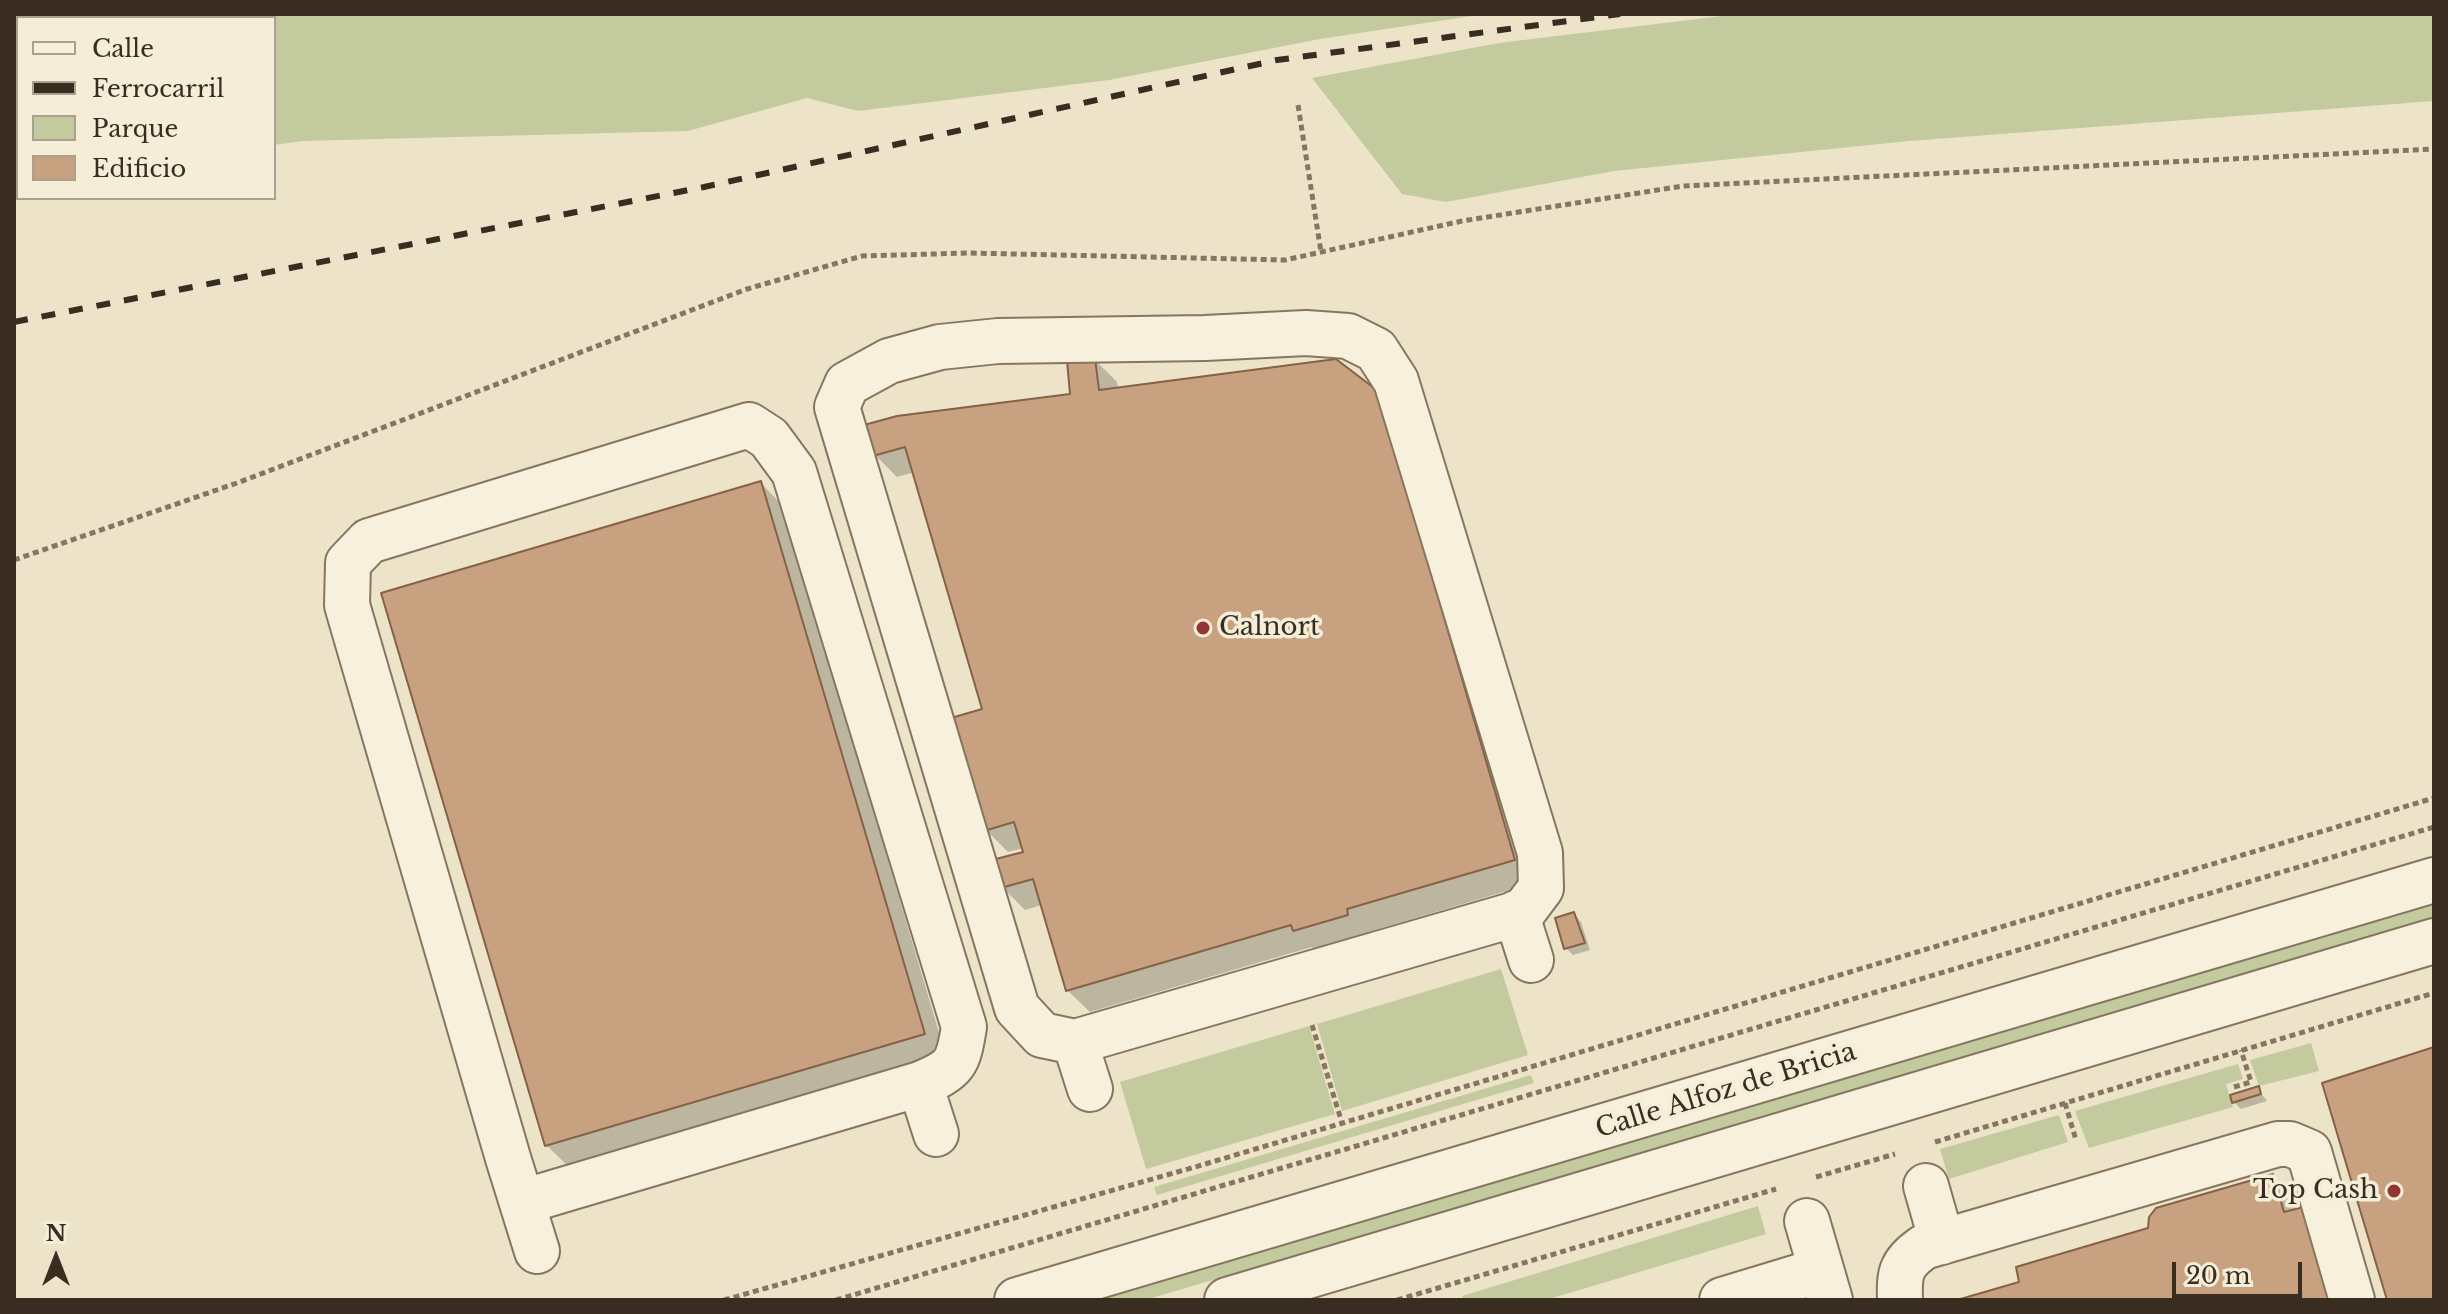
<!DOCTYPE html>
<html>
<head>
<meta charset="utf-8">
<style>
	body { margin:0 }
	#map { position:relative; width:2448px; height:1314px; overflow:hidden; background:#ece3c9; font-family:"Libre Baskerville",serif }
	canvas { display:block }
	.frame { position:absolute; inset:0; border:16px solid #392d21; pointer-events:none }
	.legend { position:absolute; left:16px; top:16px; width:260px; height:184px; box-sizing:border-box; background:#f4edd8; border:2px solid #a9a08f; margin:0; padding:10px 14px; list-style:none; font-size:24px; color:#392d21 }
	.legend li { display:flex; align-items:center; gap:16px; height:40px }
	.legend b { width:40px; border:2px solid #a9a08f }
	.north { position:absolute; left:16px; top:1218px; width:80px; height:80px; -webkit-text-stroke:6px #f4edd8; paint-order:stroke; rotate:0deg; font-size:22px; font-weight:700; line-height:32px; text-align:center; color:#392d21 }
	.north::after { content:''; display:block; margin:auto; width:28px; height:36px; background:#392d21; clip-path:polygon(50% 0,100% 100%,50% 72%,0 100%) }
	.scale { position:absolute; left:2172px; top:1262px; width:130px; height:36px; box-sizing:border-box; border:4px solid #392d21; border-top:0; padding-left:10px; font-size:24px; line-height:28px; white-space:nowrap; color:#392d21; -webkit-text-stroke:6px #f4edd8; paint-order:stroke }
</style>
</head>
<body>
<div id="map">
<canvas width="2448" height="1314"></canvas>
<div class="frame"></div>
<ul class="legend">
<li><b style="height:10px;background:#f7f0dc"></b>Calle</li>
<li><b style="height:10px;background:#392d21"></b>Ferrocarril</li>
<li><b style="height:22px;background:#c3ca9d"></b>Parque</li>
<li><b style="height:22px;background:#c8a181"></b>Edificio</li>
</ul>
<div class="north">N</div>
<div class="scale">20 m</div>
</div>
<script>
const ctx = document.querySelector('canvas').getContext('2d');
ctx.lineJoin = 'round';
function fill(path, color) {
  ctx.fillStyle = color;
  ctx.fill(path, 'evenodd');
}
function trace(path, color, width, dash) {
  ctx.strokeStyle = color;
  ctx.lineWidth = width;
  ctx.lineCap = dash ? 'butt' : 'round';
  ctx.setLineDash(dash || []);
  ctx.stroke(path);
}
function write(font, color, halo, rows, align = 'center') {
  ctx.font = font + ' "Libre Baskerville",serif';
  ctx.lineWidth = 7;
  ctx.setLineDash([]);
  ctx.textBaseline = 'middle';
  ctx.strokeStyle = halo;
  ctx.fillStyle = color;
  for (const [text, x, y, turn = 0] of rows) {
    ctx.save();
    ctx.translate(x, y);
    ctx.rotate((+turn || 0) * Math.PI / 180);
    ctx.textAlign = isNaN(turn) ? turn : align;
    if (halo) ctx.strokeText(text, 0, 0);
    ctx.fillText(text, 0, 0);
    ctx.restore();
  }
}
fill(new Path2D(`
	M14,14H1485L1320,39L1109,80L858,111L807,98L688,131L302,141L274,145V18H18V178L14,179Z
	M1739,14H2434V101L1909,141L1614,171L1446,202L1402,194L1312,78L1499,43Z
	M2434,905V920L1145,1300H1096Z
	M1501,969L1528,1055L1342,1111L1317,1024Z
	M1309,1026L1335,1114L1146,1169L1120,1082Z
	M2311,1043L2319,1071L2259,1086L2250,1060Z
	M2238,1064L2243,1079L2226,1084L2233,1107L2089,1148L2075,1111Z
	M1531,1075L1534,1083L1157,1195L1154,1187Z
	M2059,1115L2068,1142L1949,1179L1940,1149Z
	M1758,1206L1766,1234L1546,1300H1463L1462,1296Z`), '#c3ca9d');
fill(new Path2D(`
	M1095,360L1117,382L1118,390L1376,392L1537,882L1368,932L1370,937L1317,952L1312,947L1090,1012L1067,990L1042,905L1025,910L1002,887L1026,853L1024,848L1008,852L986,830L985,710L915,472L897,477L875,455L1072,395Z
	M761,483L783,506L946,1056L569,1167L546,1145Z
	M1574,914L1581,922L1590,950L1573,955L1566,948Z
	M2258,1089L2267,1101L2241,1109L2234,1102Z
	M2272,1177L2294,1199L2298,1210L1964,1300L2022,1283Z`), '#0003');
const building = new Path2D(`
	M1095,358L1099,390L1336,359L1378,391L1515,860L1347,909L1348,915L1293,931L1291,925L1066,991L1033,879L1001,888L992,860L1023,852L1014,822L984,831L951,718L982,709L905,447L873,456L864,425L897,416L1070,394L1067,361Z
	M761,481L925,1034L545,1146L381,593Z
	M1574,912L1585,943L1564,949L1555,918Z
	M2434,1047V1300H2387L2322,1083Z
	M2259,1086L2261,1094L2232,1103L2230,1095Z
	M2273,1174L2284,1212L2304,1207L2331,1300H1957L2019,1282L2016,1267L2148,1228L2149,1217L2156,1208Z`);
fill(building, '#c8a181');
trace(building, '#856146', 2);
const minor = new Path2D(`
	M1516,913L1531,960
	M1075,1042L1523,912L1541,888L1540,853L1396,381L1376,350L1348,336L1306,333L1205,338L998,341L940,347L889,361L847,384L837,407L1017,1008L1042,1035L1075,1042L1090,1089
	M920,1084L936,1134
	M1926,1186L1942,1242
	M522,1202L920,1084C956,1069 958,1064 964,1027L794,472L769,438L749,425L369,541L348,563L347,605L508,1158L537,1251
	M1807,1221L1830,1300
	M1017,1300L2434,880
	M1227,1300L2434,941
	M1722,1300L1821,1270
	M1900,1300C1899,1272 1901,1263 1924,1247L2278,1144H2290L2309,1152L2352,1300`);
trace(minor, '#87765f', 48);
trace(new Path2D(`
	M1298,105L1321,252
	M14,560L237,483L747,289L862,256L969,253L1285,260L1462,221L1683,186L2434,149
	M1312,1025L1342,1123
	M2234,1087L2251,1082L2241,1050
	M2065,1103L2076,1140
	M1935,1142L2434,993
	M1816,1177L1895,1154
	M724,1300L1195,1167L2434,798
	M836,1300L2434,827
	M1397,1300L1776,1189`), '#87765f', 5, [6, 4]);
trace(minor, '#f7f0dc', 44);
trace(new Path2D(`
	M14,322L704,187L1277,60L1620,14`), '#392d21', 6, [14, 14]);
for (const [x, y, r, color] of [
	[1203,628,8,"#933532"],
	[2394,1191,8,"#933532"]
]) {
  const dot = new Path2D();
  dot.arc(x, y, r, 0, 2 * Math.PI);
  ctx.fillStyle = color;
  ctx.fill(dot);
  trace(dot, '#f4edd8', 3);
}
write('26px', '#392d21', '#f4edd8', [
	["Calnort",1219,628],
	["Top Cash",2378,1191,"right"]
], 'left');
write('26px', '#392d21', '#f4edd8', [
	["Calle Alfoz de Bricia",1726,1091,-17]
]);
</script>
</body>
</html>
